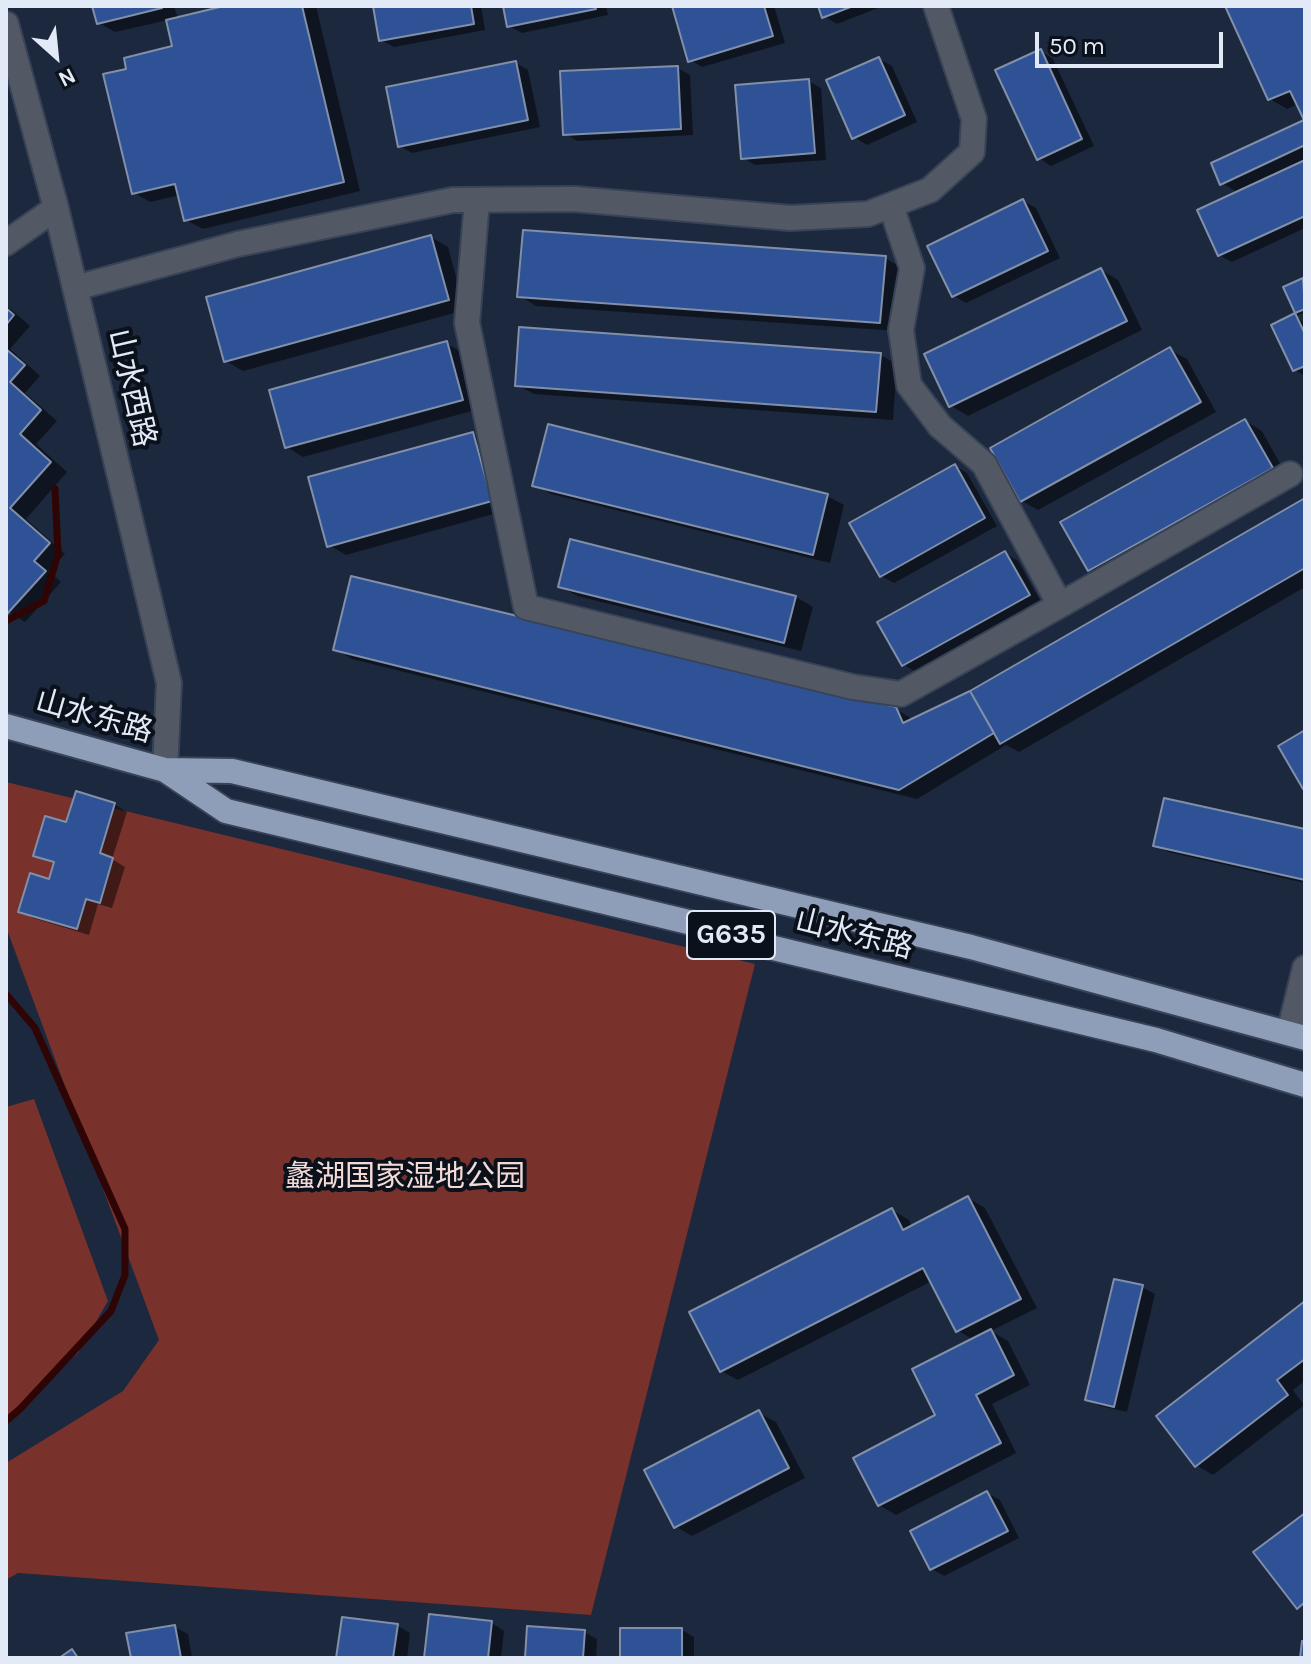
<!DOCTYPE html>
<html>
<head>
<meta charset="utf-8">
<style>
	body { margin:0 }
	#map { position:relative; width:1311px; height:1664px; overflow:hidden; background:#1c283d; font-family:Karla,sans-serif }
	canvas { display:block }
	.frame { position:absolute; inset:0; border:8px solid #e2eaf8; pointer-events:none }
	.north { position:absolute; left:16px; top:16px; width:80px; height:80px; -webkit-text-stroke:6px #0b111a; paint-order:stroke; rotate:153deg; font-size:22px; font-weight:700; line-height:32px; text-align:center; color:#e2eaf8 }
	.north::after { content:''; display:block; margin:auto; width:28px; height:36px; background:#e2eaf8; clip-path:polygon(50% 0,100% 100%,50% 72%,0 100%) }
	.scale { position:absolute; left:1035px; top:32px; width:188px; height:36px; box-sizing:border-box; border:4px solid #e2eaf8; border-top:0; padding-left:10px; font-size:24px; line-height:28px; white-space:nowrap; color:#e2eaf8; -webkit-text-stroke:6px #0b111a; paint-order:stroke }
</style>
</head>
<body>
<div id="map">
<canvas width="1311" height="1664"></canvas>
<div class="frame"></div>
<div class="north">N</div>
<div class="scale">50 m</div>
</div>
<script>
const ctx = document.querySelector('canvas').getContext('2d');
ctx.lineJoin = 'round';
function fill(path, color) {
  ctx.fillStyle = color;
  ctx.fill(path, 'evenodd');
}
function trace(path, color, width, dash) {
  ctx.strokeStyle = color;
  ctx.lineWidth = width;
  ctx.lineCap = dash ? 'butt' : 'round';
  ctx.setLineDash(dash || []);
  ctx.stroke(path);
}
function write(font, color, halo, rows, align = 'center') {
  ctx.font = font + ' Karla,"Noto Sans SC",sans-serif';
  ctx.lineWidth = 8;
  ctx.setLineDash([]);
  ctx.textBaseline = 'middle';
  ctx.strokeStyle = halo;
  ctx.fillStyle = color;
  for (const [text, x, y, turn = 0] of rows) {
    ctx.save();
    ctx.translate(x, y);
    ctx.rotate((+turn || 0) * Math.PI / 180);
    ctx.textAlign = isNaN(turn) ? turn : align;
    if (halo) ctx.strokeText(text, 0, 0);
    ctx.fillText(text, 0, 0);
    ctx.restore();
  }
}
fill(new Path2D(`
	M6,782L755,964L591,1615L18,1573L6,1580V1463L123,1391L159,1340L6,927Z
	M34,1099L108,1301L78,1353L6,1417V1107Z`), '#79312b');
fill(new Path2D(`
	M94,6H174L178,19L233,6H316L360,191L203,229L186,220L180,195L150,202L133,192L129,70L175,48L168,20L115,32L99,23Z
	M375,6H481L485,30L394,47L381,40Z
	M505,6H606L608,15L522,33L509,26Z
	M674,6H774L785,43L702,67L690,60Z
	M820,6H883L837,24L824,16Z
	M1227,6H1305V118L1298,104L1287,109L1270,99Z
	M1041,51L1053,59L1094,146L1051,166L1039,158Z
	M879,59L892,66L917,122L867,145L854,137Z
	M516,63L528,70L540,127L412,153L400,146Z
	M678,68L690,75L693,135L577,141L565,133Z
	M808,81L821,88L826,160L755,165L743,158Z
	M1305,122V228L1232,262L1219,255L1239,193L1222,183Z
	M1023,201L1036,208L1060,258L966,303L954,296Z
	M431,237L448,247L465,310L243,371L226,361Z
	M885,258L902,268L897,331L536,306L520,296Z
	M1101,270L1118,280L1142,330L968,416L951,406Z
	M1303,280L1305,282V312L1296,316L1305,324V374L1303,375L1295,370L1274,326L1298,314L1286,288Z
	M6,305L30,326L10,349L40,376L25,393L57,421L36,444L67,472L26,519L65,554L49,571L61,582L25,622L6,610Z
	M446,343L463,353L479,409L303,457L287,447Z
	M1170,350L1187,359L1216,412L1038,510L1022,501Z
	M880,355L897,364L893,420L534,394L517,385Z
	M1245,421L1262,431L1288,478L1106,579L1089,569Z
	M473,434L490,444L508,510L346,555L329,545Z
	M955,466L967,473L997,526L894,583L881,576Z
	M535,485L827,496L844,505L830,563L551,494Z
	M1305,500V587L1019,752L1006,745L917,799L352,659L335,649L895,709L914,720L971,692Z
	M571,542L796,597L813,607L801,651L577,596L560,586Z
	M1005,553L1018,561L1041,602L916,672L904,665Z
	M114,804L127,812L112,859L125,867L112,908L98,904L89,935L33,918L21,911L50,882L55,864L35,855L67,825Z
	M1305,831V883L1168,852L1156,845Z
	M968,1198L985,1208L1037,1308L991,1331L1008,1341L1030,1385L992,1404L1016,1453L896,1515L879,1505L938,1416L974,1340L957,1330L932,1281L738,1380L721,1371L892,1210L909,1220L912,1227Z
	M1142,1287L1155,1294L1127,1412L1100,1406L1087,1399Z
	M1305,1304V1381L1293,1390L1304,1405L1213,1475L1196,1465Z
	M759,1413L776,1422L805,1478L692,1536L675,1526Z
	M987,1493L1000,1500L1019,1538L944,1576L932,1569Z
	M431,1617L492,1623L504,1631L501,1658H426Z
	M398,1626L410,1633L407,1658H338Z
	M175,1627L188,1634L192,1658H133Z
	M682,1630L694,1637V1658H622Z
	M584,1632L597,1639L596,1658H527Z`), '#0007');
trace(new Path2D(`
	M6,621L44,601L58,554L55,489
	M6,994L35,1028L125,1229V1275L111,1311L20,1409L6,1421`), '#2f0404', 7);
const building = new Path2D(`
	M92,6H161L162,8L97,24Z
	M224,6H302L344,182L184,221L175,184L132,194L103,74L126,69L124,58L172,46L166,20Z
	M373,6H471L474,24L379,41Z
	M503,6H595L596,9L507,27Z
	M672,6H764L773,36L688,62Z
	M818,6H853L822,18Z
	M1225,6H1305V145L1220,185L1211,163L1304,120L1290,91L1268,100Z
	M1041,49L1082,139L1037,160L995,70Z
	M879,57L905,115L852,139L826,80Z
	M516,61L528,120L398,147L386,87Z
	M678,66L681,129L563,135L560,71Z
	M809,79L815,153L741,159L735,85Z
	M1305,160V216L1218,256L1197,210Z
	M1023,199L1048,251L952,297L927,246Z
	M523,230L886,256L880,323L517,297Z
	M431,235L449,300L224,362L206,297Z
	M1101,268L1127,321L949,407L924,354Z
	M1303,278L1305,309L1295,313L1283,287Z
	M6,308L14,315L6,325Z
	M1295,313L1305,334V366L1293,371L1271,325Z
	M519,327L881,353L876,412L515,386Z
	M447,341L463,400L285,448L269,390Z
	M1170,347L1201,402L1020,502L990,448Z
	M6,349L25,365L10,382L41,410L20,434L51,462L10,508L50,543L34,561L46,571L7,614Z
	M1245,419L1273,468L1088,571L1060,522Z
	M548,424L828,494L813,555L532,486Z
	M473,432L492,501L327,547L308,477Z
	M955,464L985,518L880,577L849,523Z
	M1305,498V568L1000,744L970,691Z
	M570,539L796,596L784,643L558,587Z
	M1005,551L1030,595L902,666L877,622Z
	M351,576L896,707L903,723L970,691L994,733L899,790L333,650Z
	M1305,730V788L1303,789L1278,746Z
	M76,791L115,803L100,853L113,858L100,903L86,899L77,929L18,912L30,873L49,879L54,862L33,856L45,816L66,822Z
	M1164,798L1305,829V880L1153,846Z
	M968,1196L1021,1299L956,1332L923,1268L720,1372L689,1312L892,1208L903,1230Z
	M1114,1279L1143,1285L1114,1407L1085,1400Z
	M1305,1301V1359L1277,1380L1288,1395L1195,1467L1156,1416Z
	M991,1329L1014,1375L976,1395L1001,1443L878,1506L853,1458L935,1415L912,1369Z
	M759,1410L789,1468L674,1528L644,1470Z
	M987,1491L1008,1531L930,1570L910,1531Z
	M1305,1513V1602L1297,1609L1253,1552Z
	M429,1614L492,1621L488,1658H424Z
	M342,1617L398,1624L393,1658H336Z
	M175,1625L181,1658H131L126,1633Z
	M527,1626L585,1630L583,1658H525Z
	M620,1628H682V1658H620Z
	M1302,1641H1305V1658H1300Z
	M72,1649L78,1658H59Z`);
fill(building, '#2e5295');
trace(building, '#818fa9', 2);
const minor = new Path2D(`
	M6,24L56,208L169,683L165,770
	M477,200L467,323L526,607L853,687L901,694L1060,605L984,464L940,426L909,385L901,330L912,268L891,206
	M6,243L56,208
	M75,288L238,244L453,200L574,199L790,218L868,214L930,190L972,152L974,119L936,6
	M1060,605L1290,474
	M1289,1033L1305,968`);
const highway = new Path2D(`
	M6,726L165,770L232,771L971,947L1305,1038
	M165,770L226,811L705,926L761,945L1156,1040L1305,1085`);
trace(minor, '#384357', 28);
trace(highway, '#384357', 28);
trace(minor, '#535964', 24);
trace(highway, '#8f9eb8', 24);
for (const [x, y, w] of [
	[731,935,88]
]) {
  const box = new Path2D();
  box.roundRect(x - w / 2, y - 24, w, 48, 6);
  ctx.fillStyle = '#0b111a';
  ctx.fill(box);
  trace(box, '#e2eaf8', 2);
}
write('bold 28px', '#e2eaf8', null, [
	["G635",731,935]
]);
write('30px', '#e2eaf8', '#0b111a', [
	["山水西路",131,388,77],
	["山水东路",94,717,16],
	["山水东路",854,935,14]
]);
write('30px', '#f4dad7', '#0b111a', [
	["蠡湖国家湿地公园",405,1177]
]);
</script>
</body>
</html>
